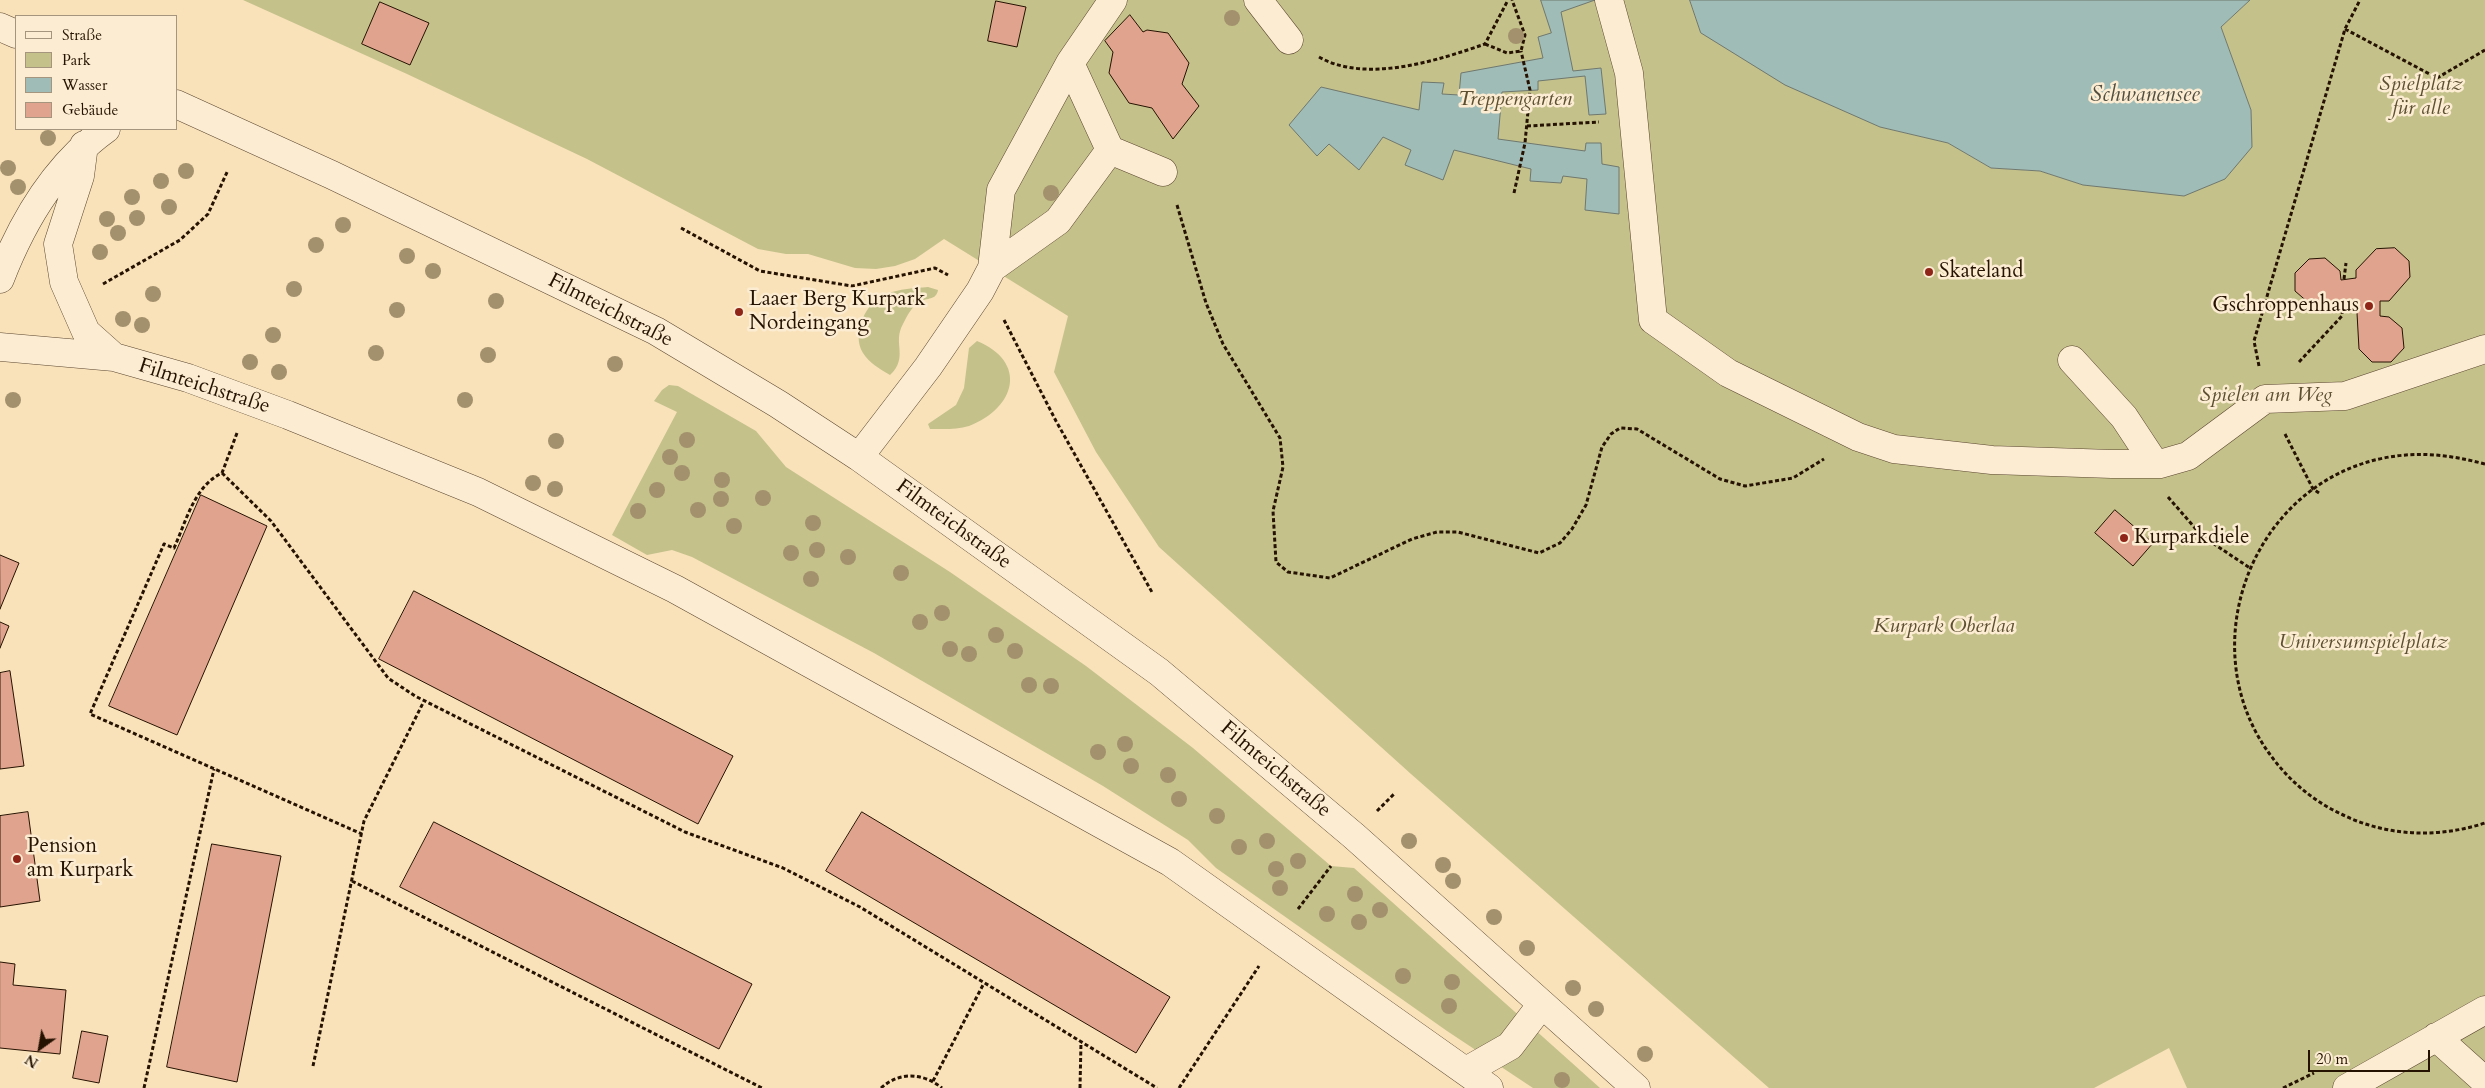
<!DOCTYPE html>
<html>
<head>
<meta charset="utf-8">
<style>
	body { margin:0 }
	#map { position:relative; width:2485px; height:1088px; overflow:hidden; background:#f9e2b9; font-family:Cardo,serif }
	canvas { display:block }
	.legend { position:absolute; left:15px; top:15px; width:162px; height:115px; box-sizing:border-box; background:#fbecd2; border:1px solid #a6957e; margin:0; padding:6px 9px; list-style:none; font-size:15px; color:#261201 }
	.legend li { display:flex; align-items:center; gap:10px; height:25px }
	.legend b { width:25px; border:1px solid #a6957e }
	.north { position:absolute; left:15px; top:1023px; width:50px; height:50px; -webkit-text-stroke:4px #fbecd2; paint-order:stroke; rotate:212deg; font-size:14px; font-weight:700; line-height:20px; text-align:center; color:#261201 }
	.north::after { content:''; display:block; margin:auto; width:18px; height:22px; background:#261201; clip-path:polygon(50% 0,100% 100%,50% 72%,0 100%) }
	.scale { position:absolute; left:2308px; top:1050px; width:122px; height:22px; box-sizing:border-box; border:2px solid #261201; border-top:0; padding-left:6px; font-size:15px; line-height:18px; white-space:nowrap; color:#261201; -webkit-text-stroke:4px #fbecd2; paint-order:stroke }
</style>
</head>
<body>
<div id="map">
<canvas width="2485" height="1088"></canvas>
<ul class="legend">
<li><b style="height:6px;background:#fbecd2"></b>Straße</li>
<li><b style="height:14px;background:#c4c18b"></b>Park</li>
<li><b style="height:14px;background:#a0bcb7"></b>Wasser</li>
<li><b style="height:14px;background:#e0a48e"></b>Gebäude</li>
</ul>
<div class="north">N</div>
<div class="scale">20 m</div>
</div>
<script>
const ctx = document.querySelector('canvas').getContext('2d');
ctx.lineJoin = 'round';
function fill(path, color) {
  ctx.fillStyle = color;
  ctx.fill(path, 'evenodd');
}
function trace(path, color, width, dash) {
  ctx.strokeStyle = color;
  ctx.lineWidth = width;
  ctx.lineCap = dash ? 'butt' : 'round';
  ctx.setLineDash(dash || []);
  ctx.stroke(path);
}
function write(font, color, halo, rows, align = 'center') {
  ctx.font = font + ' Cardo,serif';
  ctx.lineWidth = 5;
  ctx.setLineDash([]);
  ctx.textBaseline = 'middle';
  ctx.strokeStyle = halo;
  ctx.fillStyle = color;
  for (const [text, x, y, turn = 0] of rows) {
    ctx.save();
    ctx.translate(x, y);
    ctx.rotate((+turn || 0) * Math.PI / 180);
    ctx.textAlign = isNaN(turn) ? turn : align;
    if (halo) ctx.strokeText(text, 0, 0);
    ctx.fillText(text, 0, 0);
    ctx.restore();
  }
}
fill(new Path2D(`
	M243,0H1690L1702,33L1880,127L1948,143L1991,168L2040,171L2083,185L2251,110L2221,27L2250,0H2485V1088H2187L2169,1048L2094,1088H1769L1411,774L1159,547L1096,452L1054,372L1068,316L944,239L915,259L895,266L876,269L855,268L808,254H786L758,249L587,159L407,74Z
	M928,287L938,290C936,301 927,297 920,302C912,306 907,316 903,324C892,343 909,357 890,375C880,369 869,363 863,353C851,334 866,301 886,294C899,289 915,288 928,287Z
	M977,341C1028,362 1016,408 969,426C957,430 942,429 930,429L928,424L956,405L964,388L969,348Z
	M669,385L678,386L756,431L786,467L950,572L1086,666L1193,748L1331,866L1354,868L1600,1088H1533L1447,1031L1216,868L1188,840L1103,786L874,653L692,557L672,550L647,555L612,535L677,412L654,401L662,390Z`), '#c4c18b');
const water = new Path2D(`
	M1541,0H1595L1561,12L1573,71L1601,68L1606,114L1589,115L1585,76L1538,81V90L1502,92L1498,139L1585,151L1586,143H1601L1602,164L1619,167V214L1585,210L1587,179L1563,176L1561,183L1530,181L1531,169L1454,150L1443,180L1405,165L1411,150L1383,137L1359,170L1329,144L1317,156L1289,125L1321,87L1419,110L1422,82L1444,83L1442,94L1459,95L1461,73L1543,58L1538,37L1551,33Z
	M1690,0H2250L2221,27L2251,110L2252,147L2225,179L2184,196L2083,185L2040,171L1991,168L1948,143L1880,127L1785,85L1701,33Z`);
fill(water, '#a0bcb7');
trace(water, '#6f786e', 1);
const building = new Path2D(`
	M996,1L1026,7L1017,47L988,41Z
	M380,2L429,23L410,65L362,44Z
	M1130,15L1143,32L1147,30L1168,33L1189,63L1182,84L1199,106L1173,139L1152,108L1129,103L1109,73L1113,52L1105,41Z
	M2395,248L2409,261L2410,277L2389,301H2380V316L2389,317L2402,328L2404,348L2391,362H2372L2359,349L2357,313L2360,309L2350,300L2346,303L2310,304L2295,291V273L2309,259L2325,258L2340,271L2341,280L2356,278V270L2376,249Z
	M201,495L267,526L177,735L109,706Z
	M2115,510L2153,543L2133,566L2095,533Z
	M0,555L19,563L0,609Z
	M414,591L733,756L698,824L379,659Z
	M0,622L9,626L0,648Z
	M10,671L24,766L0,769V673Z
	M28,812L40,901L0,907V816Z
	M862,812L1170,997L1136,1053L826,871Z
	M434,822L752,984L719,1049L400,887Z
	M212,844L281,856L237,1082L167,1067Z
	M0,962L15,964L13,985L66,990L60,1054L0,1048Z
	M82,1031L108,1036L99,1083L73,1078Z`);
fill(building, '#e0a48e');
trace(building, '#261201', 1);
const minor = new Path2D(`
	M1258,0L1289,40
	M1609,0L1629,73L1653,320L1728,373L1858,437L1894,449L1992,460L2112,464H2160L2188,456L2265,399L2345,396L2485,349
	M0,27L16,34
	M176,104L332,175L656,331L778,404L859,457L1159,672L1354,836L1636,1088
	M84,145L80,176L58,244L64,282L86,332L114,357
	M1110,150L1163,172
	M992,268L1058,221L1110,150L1070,63L1113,0
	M0,279C22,222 56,165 106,129
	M0,347L114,357L188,378L288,415L478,492L675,589L1170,862L1489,1088
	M2072,360L2124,417L2155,464
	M859,457L928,367L980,291L992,268L1001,190L1070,63
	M2436,1037L2485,1081
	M1466,1071L1510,1046L1542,1004
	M2347,1088L2485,1010`);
trace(minor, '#5b462f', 29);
trace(new Path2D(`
	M2345,29L2437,78L2485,50
	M1485,44L1507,53L1521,51L1525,35L1512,0
	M1319,57C1366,84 1439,60 1485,44L1508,0
	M1527,126L1599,122
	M1514,193L1525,143L1530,90L1521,51
	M1177,205L1206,303L1223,344L1280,438L1283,467L1273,511L1276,562L1288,572L1330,578L1412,539L1437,532H1458L1539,553L1560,543L1572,529L1586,505L1602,447L1611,434L1620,428L1637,429L1720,479L1745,486L1793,478L1824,459
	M681,228L760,271L852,286L935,268L948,275
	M2344,279L2346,263
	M103,284L180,240L208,214L228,170
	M1004,320L1056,421L1153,594
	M2299,362L2342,316L2343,303
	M2259,366L2254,341L2345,29L2360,0
	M237,433L222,473C194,486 186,522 174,548L164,544L90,714L362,834
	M2285,434L2313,489L2319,493
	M2485,464C2451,455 2419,451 2384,458C2261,482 2197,627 2258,736C2277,769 2304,796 2339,813C2384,836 2436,839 2485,823
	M222,473L271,521L388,678L415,696L685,832L783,868L860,907L1157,1088
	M2168,497L2202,536L2250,568
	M1377,811L1394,794
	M352,881L762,1088
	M1298,909L1331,866
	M313,1066L364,821L424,701
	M933,1081L984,983
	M144,1088L214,769
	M881,1088C900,1071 923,1073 942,1088
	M1080,1088L1081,1042
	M1179,1088L1259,966
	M2283,1088L2314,1073`), '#261201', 3, [4, 2.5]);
trace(minor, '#fbecd2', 28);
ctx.fillStyle = '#a3916e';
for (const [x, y] of [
	[1232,18],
	[1516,36],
	[48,138],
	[8,168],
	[186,171],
	[161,181],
	[18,187],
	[1051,193],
	[132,197],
	[169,207],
	[137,218],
	[107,219],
	[343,225],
	[118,233],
	[316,245],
	[100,252],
	[407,256],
	[433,271],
	[294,289],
	[153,294],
	[496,301],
	[397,310],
	[123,319],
	[142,325],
	[273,335],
	[376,353],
	[488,355],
	[250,362],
	[615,364],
	[279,372],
	[13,400],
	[465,400],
	[687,440],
	[556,441],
	[670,457],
	[682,473],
	[722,480],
	[533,483],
	[555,489],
	[657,490],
	[763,498],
	[721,499],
	[698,510],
	[638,511],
	[813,523],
	[734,526],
	[817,550],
	[791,553],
	[848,557],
	[901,573],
	[811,579],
	[942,613],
	[920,622],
	[996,635],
	[950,649],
	[1015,651],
	[969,654],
	[1029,685],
	[1051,686],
	[1125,744],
	[1098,752],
	[1131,766],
	[1168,775],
	[1179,799],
	[1217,816],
	[1267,841],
	[1409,841],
	[1239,847],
	[1298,861],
	[1443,865],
	[1276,869],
	[1453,881],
	[1280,888],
	[1355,894],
	[1380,910],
	[1327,914],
	[1494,917],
	[1359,922],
	[1527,948],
	[1403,976],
	[1452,982],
	[1573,988],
	[1449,1006],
	[1596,1009],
	[1645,1054],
	[1562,1080]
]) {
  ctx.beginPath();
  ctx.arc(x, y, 8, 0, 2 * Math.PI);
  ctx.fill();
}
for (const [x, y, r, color] of [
	[1929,272,5,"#8f2418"],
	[2369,306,5,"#8f2418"],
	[739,312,5,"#8f2418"],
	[2124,538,5,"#8f2418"],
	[17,859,5,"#8f2418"]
]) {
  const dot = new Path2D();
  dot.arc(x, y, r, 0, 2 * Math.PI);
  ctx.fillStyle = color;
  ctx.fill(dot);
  trace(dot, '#fbecd2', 2);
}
write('italic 21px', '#5d4f31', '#fbecd2', [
	["Spielplatz",2421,85],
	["für alle",2421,109],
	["Treppengarten",1515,100],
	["Spielen am Weg",2266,396],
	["Kurpark Oberlaa",1944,627],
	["Universumspielplatz",2363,643]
]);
write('21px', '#261201', '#fbecd2', [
	["Skateland",1939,272],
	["Laaer Berg Kurpark",749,300],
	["Nordeingang",749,324],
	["Gschroppenhaus",2359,306,"right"],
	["Kurparkdiele",2134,538],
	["Pension",27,847],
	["am Kurpark",27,871]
], 'left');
write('21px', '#261201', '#fbecd2', [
	["Filmteichstraße",610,311,27],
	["Filmteichstraße",204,387,18],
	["Filmteichstraße",953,525,36],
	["Filmteichstraße",1275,770,40]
]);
write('italic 22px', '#514e41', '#fbecd2', [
	["Schwanensee",2145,96]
]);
</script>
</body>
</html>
